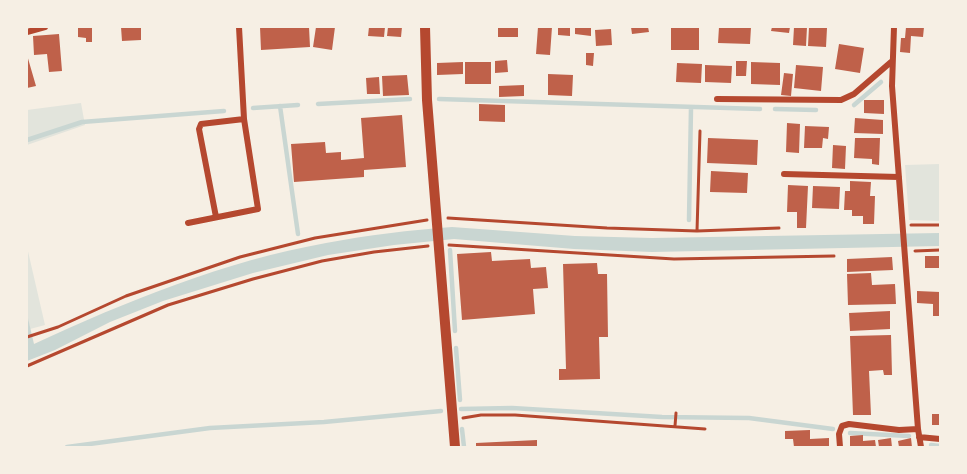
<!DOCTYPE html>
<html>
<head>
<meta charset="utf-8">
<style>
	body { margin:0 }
	#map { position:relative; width:967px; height:474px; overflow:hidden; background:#f6efe4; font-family:"Sofia Sans Condensed",sans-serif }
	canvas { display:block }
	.frame { position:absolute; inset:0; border:28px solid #f6efe4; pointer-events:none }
</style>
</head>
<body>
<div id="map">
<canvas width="967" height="474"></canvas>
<div class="frame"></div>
</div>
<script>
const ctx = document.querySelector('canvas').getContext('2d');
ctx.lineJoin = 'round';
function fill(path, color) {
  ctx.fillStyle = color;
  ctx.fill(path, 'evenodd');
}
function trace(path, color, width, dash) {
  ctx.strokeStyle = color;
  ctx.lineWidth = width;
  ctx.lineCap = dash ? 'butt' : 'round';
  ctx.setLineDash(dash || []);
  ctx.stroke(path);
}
fill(new Path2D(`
	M81,103L85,125L27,145V110Z
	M940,164V221L909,220L905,165Z
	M27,247L45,325L30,329L27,314Z`), '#e2e4dc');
fill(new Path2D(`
	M452,227L575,236L652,238L940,233V246L652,252L574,249L454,239L394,245L328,255L253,273L163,301L110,322L55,350L27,361V314L34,344C127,301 225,261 326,243C368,235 410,230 452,227Z`), '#c9d6d2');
trace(new Path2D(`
	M439,99L760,109
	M318,104L410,99
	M854,105L881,82
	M280,106L298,234
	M253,108L298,105
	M775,109L816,110
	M27,140L82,122L224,111
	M689,220L691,108
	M450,250L455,331
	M456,348L460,400
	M461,409L512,408L662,417L749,418L833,429
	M462,429L464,447
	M850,433L909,436
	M931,445L940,446
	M67,447L210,428L324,422L441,411`), '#c9d6d2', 4.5);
fill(new Path2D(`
	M78,27H92V42H86V38L78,37Z
	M121,27H141V40L122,41Z
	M260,27H309L310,47L261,50Z
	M316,27H335L332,50L313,47Z
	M369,27H385L384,37L368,36Z
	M388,27H402L401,37L387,36Z
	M498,27H518V37H498Z
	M538,27H552L550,55L536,54Z
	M558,27H570V36L558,35Z
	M575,27H591V36L575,34Z
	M631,27H648L649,32L632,34Z
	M671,27H699V50H671Z
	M719,27H751L750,44L718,43Z
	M772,27H790L789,33L771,31Z
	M794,27H807L806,46L793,45Z
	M809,27L827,28L826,47L808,46Z
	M906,27H924L923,37L911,36L910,53L900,52L901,38H905Z
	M611,29L612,45L596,46L595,30Z
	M59,34L62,71L49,72L47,54L34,55L33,36Z
	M839,44L864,48L860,73L835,69Z
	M586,53H594L593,66L586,65Z
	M27,55L36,86L27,88Z
	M507,60L508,72L495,73V61Z
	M736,61H747L746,76H736Z
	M463,62V74L437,75V63Z
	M465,62H491V84H465Z
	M751,62L780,63V85L751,84Z
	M677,63L702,64L701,83L676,82Z
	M705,65L732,66L731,83L705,82Z
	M796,65L823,67L821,91L794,88Z
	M784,73L793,74L791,96L781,95Z
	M548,74L573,75L572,96L548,95Z
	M407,75L409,95L383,96L382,76Z
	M379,77L380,94H367L366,78Z
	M524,85V96L499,97V86Z
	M864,100H884V114L864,113Z
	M479,104L505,105V122L479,121Z
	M402,115L406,167L364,170V177L294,182L291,144L325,142L326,153L341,152V160L364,158L361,118Z
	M855,118L883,120V134L854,133Z
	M787,123L800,124L799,153L786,152Z
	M805,126L829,127L828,139L823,138L822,148H804Z
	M708,138L758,140L757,165L707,163Z
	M855,138H880L879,165L872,164V159L854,158Z
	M833,145L846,146L845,169L832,168Z
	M711,171L748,173L747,193L710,192Z
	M850,181L871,182L870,196H875L874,224H863V216H852V210H844L845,191H850Z
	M788,185L808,186L806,228H797V212H787Z
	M813,186L840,187L839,209L812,208Z
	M491,252L492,261L530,259L531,268L546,267L548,288L533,289L535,314L462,320L457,254Z
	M925,256H940V268H925Z
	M892,257L893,270L847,272V259Z
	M597,263L598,274H607L608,337H599L600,379L559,380V369H566L563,264Z
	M871,273L872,285L895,284L896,304L848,305L847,274Z
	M917,291L940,292V316H933V304L917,303Z
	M890,311V329L850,331L849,313Z
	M891,335L892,375H884L883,370L869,371L871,415H853L850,336Z
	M932,414H940V425H932Z
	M810,430V439L829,438V447H794L793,439H785V431Z
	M863,435V441L875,440L876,447H850V436Z
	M891,438L892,447H879L878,440Z
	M911,438L912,447H899L898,441Z
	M537,440V447H476V443Z`), '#bf614a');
trace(new Path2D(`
	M448,218L607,228L697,231L779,228
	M911,225H940
	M697,231L700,131
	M449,245L674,259L834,256
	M915,251L940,250
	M27,337L58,327L126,296L240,257L315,238L427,220
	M27,366L168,305L253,279L322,261L374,252L428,246
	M463,418L481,415H515L705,429
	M675,426L676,413`), '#b5482f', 3);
trace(new Path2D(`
	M894,27L892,86L918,429L921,447
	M27,32L45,27
	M717,99L841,100L854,94L891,62
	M784,174L899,177
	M216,217L199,129L201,124L244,119
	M188,223L258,209L244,119L239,27
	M919,437L940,439
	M840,447L839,434L842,426L849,424L899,430L918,429`), '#b5482f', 6);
trace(new Path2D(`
	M425,27L427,100L455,447`), '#b5482f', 10);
</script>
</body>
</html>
